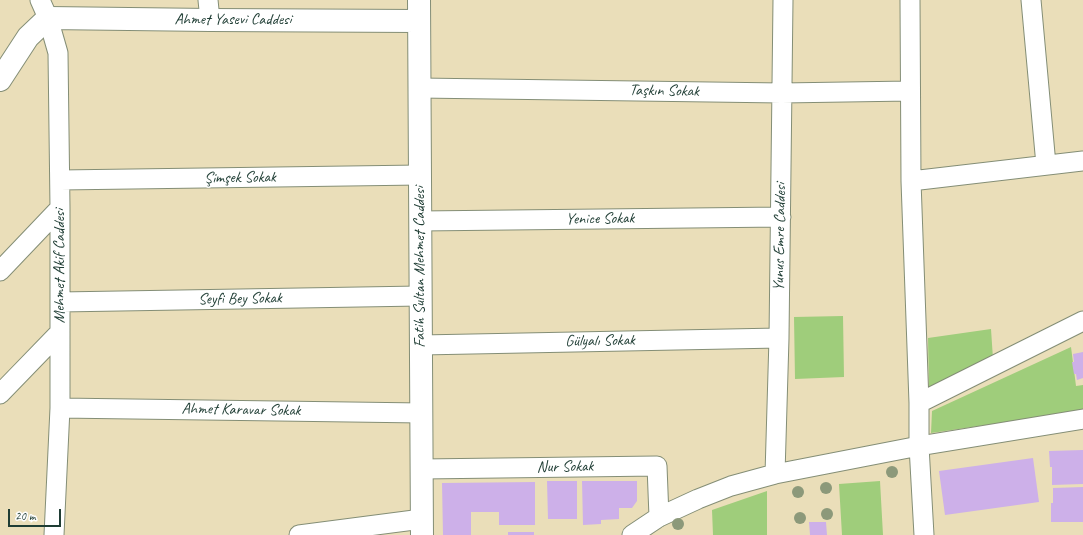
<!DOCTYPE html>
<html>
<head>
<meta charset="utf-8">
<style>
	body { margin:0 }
	#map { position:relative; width:1083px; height:535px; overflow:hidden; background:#eadeb9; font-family:Caveat,sans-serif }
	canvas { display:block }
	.scale { position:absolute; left:8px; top:509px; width:53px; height:18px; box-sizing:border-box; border:2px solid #1f3d34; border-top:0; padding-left:5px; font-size:12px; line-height:14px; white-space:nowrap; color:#1f3d34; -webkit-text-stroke:3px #fff; paint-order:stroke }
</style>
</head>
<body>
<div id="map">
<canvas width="1083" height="535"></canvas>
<div class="scale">20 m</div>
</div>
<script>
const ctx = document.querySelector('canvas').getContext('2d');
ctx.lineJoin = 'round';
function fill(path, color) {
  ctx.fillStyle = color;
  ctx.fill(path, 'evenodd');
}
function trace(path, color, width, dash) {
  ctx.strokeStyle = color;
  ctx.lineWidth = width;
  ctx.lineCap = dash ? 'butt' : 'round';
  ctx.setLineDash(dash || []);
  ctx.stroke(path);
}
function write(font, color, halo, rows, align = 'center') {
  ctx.font = font + ' Caveat,sans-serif';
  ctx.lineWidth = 3;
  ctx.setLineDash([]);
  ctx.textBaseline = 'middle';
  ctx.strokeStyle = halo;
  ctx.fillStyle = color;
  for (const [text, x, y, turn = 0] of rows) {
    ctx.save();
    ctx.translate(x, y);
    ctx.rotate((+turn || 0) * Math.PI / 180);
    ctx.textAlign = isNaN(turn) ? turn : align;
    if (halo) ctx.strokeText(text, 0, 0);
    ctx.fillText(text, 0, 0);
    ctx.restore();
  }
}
fill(new Path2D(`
	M843,316L844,377L795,379L794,317Z
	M991,329L993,359L929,389L928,338Z
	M1071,347L1076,386L1083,385V411L931,433L932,411Z
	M880,481L883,535H842L839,484Z
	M767,491V535H713L712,510Z`), '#9fcd7b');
fill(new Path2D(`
	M1083,352V378L1077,380L1076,374H1074L1072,362H1074L1073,354Z
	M1083,450V484L1052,485V467H1050L1049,451Z
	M1033,458L1039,502L945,515L939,471Z
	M547,481H577V519H548Z
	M582,481H637V501L632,508H619V519L601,520V524L583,525Z
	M535,482V525H499V512H471V535H443L442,483Z
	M1083,487V522H1051V503H1053V488Z
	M809,522H826L827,535H810Z
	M508,532H534V535H508Z`), '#cdb0e9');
const minor = new Path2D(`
	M40,0L48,18L58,53L60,208V408L54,535
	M208,0L210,20
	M910,0L911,181L919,403V446L924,535
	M1031,0L1046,165
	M419,88L782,93L910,91
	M60,180L420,175
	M911,181L1083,161
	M420,221L781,217
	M0,271L60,208
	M60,302L420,296
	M421,345L779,338
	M0,394L60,332
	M919,403L1083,321
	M60,408L422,413
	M422,469L657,466L659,517
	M775,474L779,338L783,0
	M299,535L422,519
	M632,535L659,517L698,499L731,486L775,474L919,446L1083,419`);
const tertiary = new Path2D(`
	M419,0L422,535
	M0,80L28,37L48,18L210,20L418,21`);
trace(minor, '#848e76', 21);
trace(tertiary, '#848e76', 24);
trace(minor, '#fff', 19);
trace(tertiary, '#fff', 22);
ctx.fillStyle = '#8c997a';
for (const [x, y] of [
	[892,472],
	[826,488],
	[798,492],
	[827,514],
	[800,518],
	[678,524]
]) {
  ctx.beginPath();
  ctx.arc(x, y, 6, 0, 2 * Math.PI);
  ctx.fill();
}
write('16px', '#1f3d34', '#fff', [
	["Ahmet Yasevi Caddesi",233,20],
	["Taşkın Sokak",664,91,1],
	["Şimşek Sokak",240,178,-1],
	["Yenice Sokak",600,219,-1],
	["Yunus Emre Caddesi",780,237,-89],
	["Mehmet Akif Caddesi",60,266,-90],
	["Fatih Sultan Mehmet Caddesi",420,267,-90],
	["Seyfi Bey Sokak",240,299,-1],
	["Gülyalı Sokak",600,341,-1],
	["Ahmet Karavar Sokak",241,410,1],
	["Nur Sokak",565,467,-1]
]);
</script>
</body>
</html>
